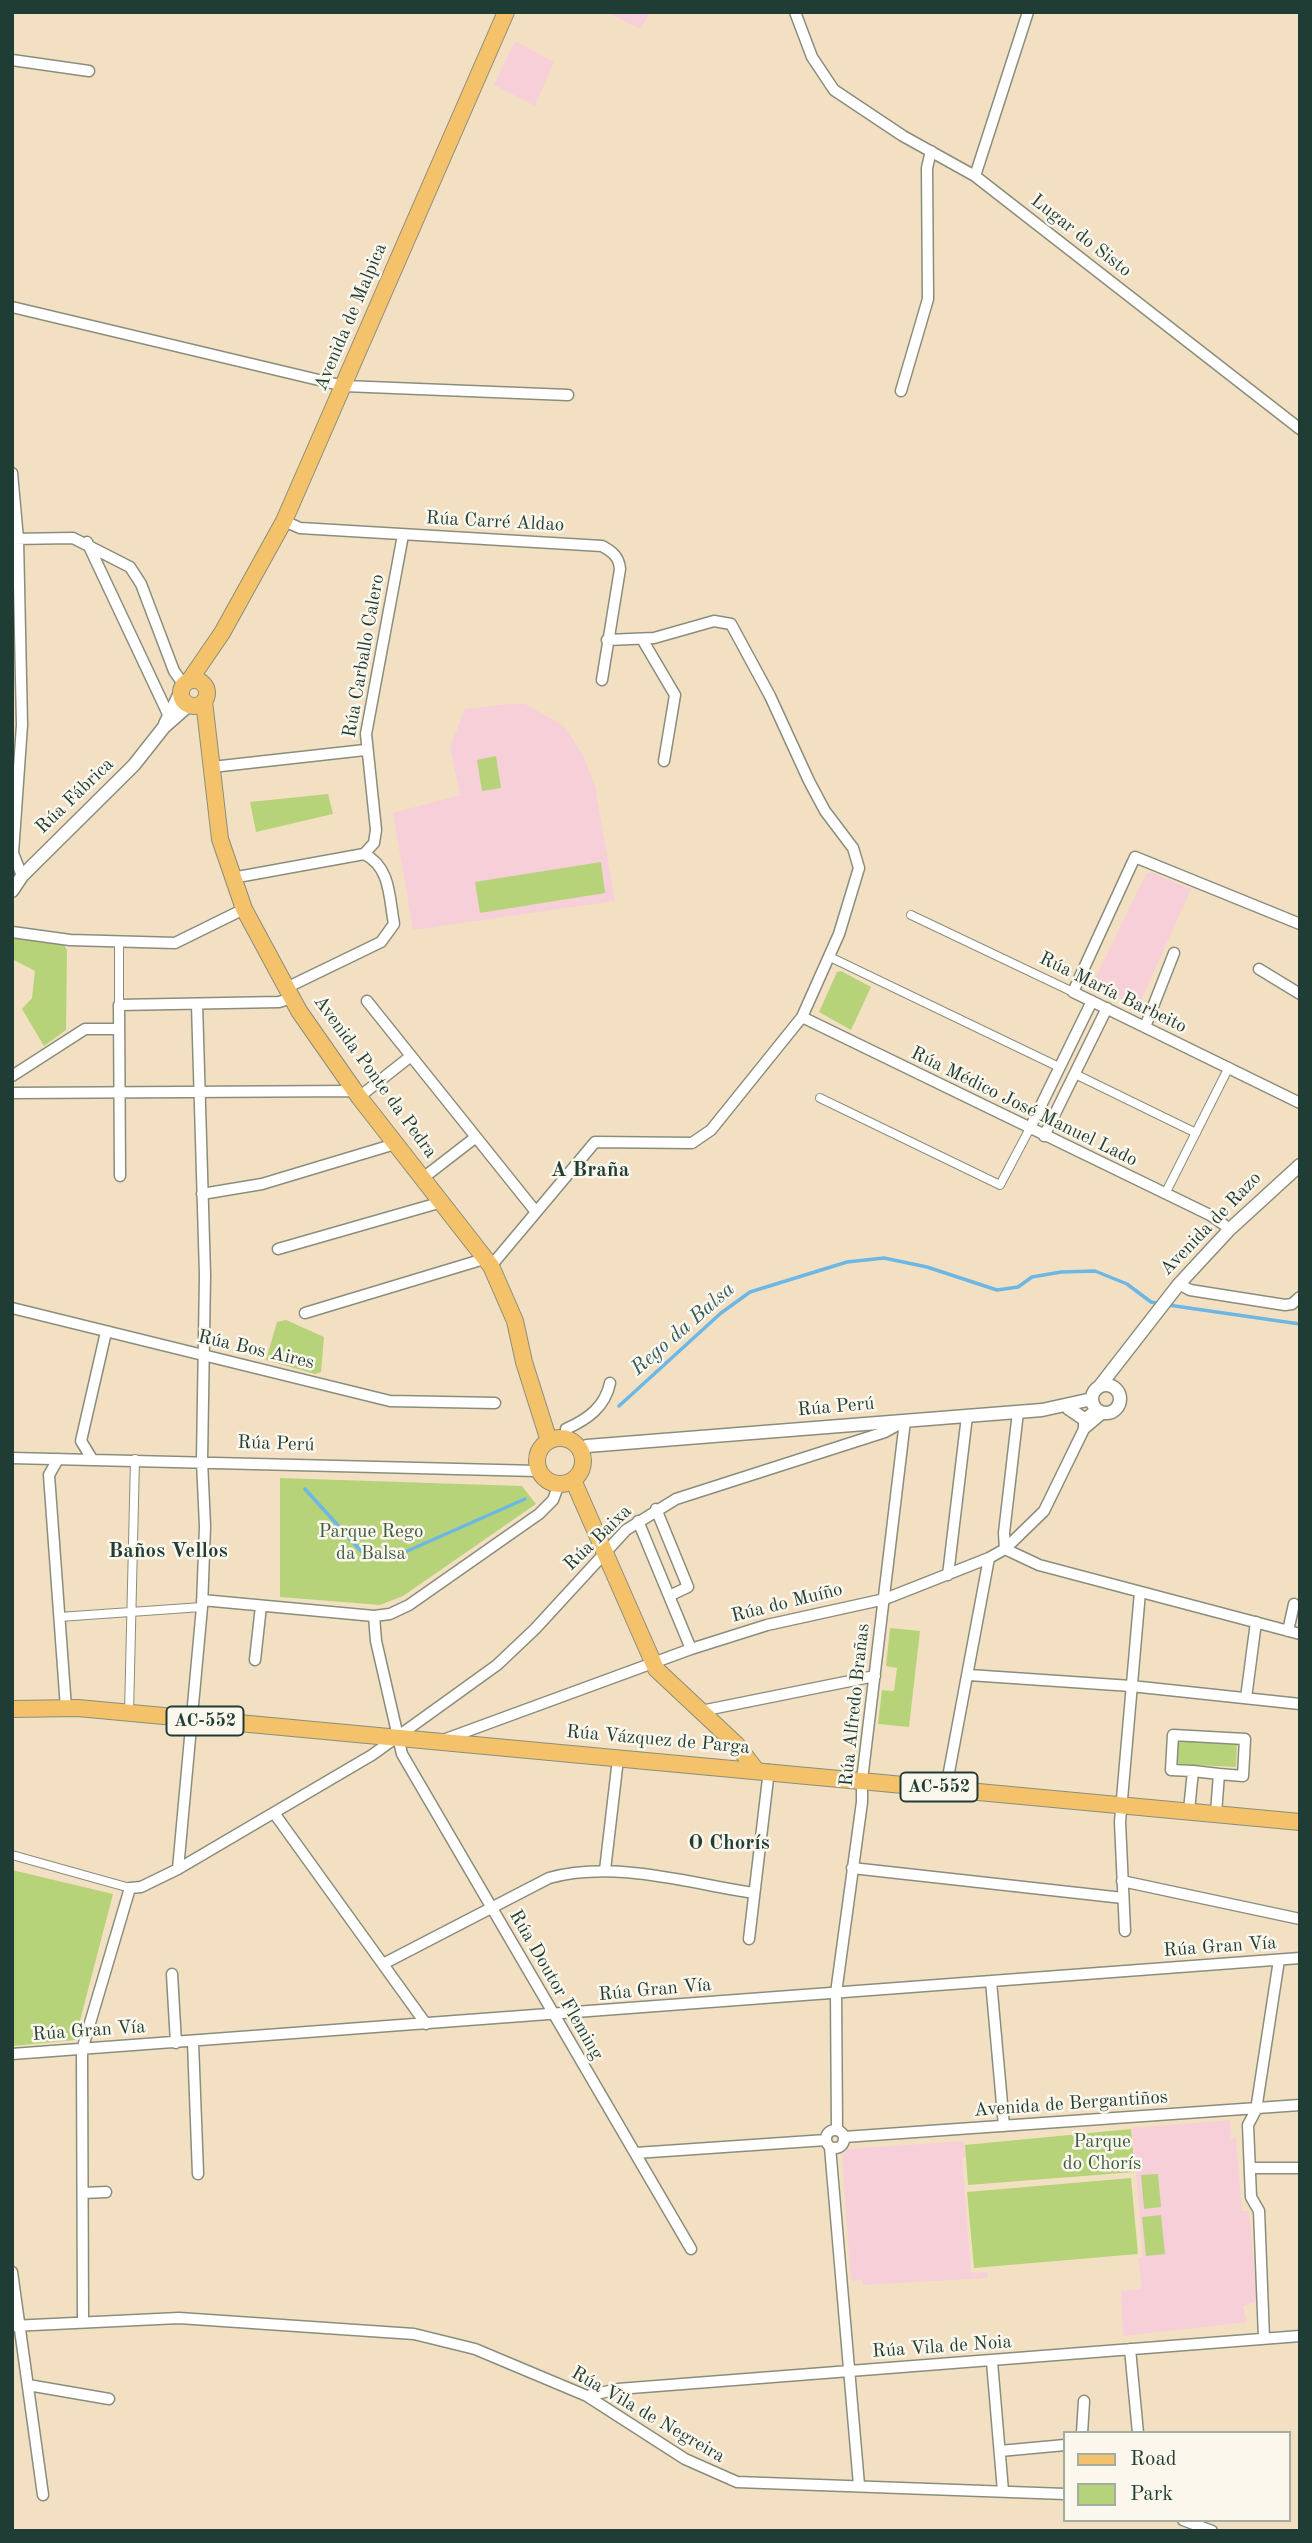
<!DOCTYPE html>
<html>
<head>
<meta charset="utf-8">
<style>
	body { margin:0 }
	#map { position:relative; width:1312px; height:2543px; overflow:hidden; background:#f3e0c3; font-family:"Old Standard TT",serif }
	canvas { display:block }
	.frame { position:absolute; inset:0; border:14px solid #1f3d34; pointer-events:none }
	.legend { position:absolute; left:1063px; top:2431px; width:228px; height:91px; box-sizing:border-box; background:#fbf7ec; border:2px solid #a3ada2; margin:0; padding:9px 12px; list-style:none; font-size:21px; color:#1f3d34 }
	.legend li { display:flex; align-items:center; gap:14px; height:35px }
	.legend b { width:35px; border:2px solid #a3ada2 }
</style>
</head>
<body>
<div id="map">
<canvas width="1312" height="2543"></canvas>
<div class="frame"></div>
<ul class="legend">
<li><b style="height:9px;background:#f4c26a"></b>Road</li>
<li><b style="height:19px;background:#b7d379"></b>Park</li>
</ul>
</div>
<script>
const ctx = document.querySelector('canvas').getContext('2d');
ctx.lineJoin = 'round';
function fill(path, color) {
  ctx.fillStyle = color;
  ctx.fill(path, 'evenodd');
}
function trace(path, color, width, dash) {
  ctx.strokeStyle = color;
  ctx.lineWidth = width;
  ctx.lineCap = dash ? 'butt' : 'round';
  ctx.setLineDash(dash || []);
  ctx.stroke(path);
}
function write(font, color, halo, rows, align = 'center') {
  ctx.font = font + ' "Old Standard TT",serif';
  ctx.lineWidth = 5;
  ctx.setLineDash([]);
  ctx.textBaseline = 'middle';
  ctx.strokeStyle = halo;
  ctx.fillStyle = color;
  for (const [text, x, y, turn = 0] of rows) {
    ctx.save();
    ctx.translate(x, y);
    ctx.rotate((+turn || 0) * Math.PI / 180);
    ctx.textAlign = isNaN(turn) ? turn : align;
    if (halo) ctx.strokeText(text, 0, 0);
    ctx.fillText(text, 0, 0);
    ctx.restore();
  }
}
fill(new Path2D(`
	M606,12H650L641,29Z
	M515,41L554,62L535,106L494,85Z
	M509,704H525L564,726L583,755L595,786L615,901L413,930L393,813L460,795L450,747L465,709Z
	M1151,872L1191,889L1138,1007L1095,986L1094,981L1146,874Z
	M1230,2120L1231,2139L1236,2138L1242,2211H1249L1257,2301L1243,2306L1247,2322L1123,2336L1121,2291L1142,2289L1138,2258L1143,2257L1132,2128Z
	M964,2141L966,2157L962,2158L971,2273L987,2272L988,2278L863,2285L862,2280L851,2281L842,2158L847,2149Z`), '#f6cfd9');
fill(new Path2D(`
	M496,756L501,788L482,791L477,760Z
	M328,794L333,814L256,832L250,802Z
	M601,862L605,893L480,913L475,882Z
	M12,938L64,945L67,950L66,1030L44,1046L22,1009L32,998L35,971L12,959Z
	M841,971L871,987L851,1030L819,1012L837,972Z
	M286,1320L324,1337L321,1372L315,1374L266,1360L277,1322Z
	M280,1478L522,1486L536,1504L403,1596L380,1605L280,1597Z
	M890,1628L920,1631L909,1727L878,1724L882,1690L894,1691L897,1668L886,1666Z
	M1176,1739L1237,1743L1236,1767L1175,1764Z
	M12,1870L113,1894L75,2040L12,2046Z
	M1131,2129L1135,2172L968,2185L965,2145Z
	M1158,2174L1161,2207L1144,2209L1141,2175Z
	M1131,2178L1138,2254L974,2268L967,2192Z
	M1161,2215L1165,2254L1146,2256L1142,2217Z`), '#b7d379');
trace(new Path2D(`
	M1168,1305L1300,1324
	M619,1406L721,1313L750,1292L847,1262L884,1258L927,1267L997,1290L1018,1287L1032,1277L1061,1272L1095,1271L1127,1284L1151,1302L1161,1304
	M305,1489L362,1552L376,1559L396,1556L525,1499`), '#6cb7e5', 3.5);
const pedestrian = new Path2D(`
	M911,915L1073,992
	M119,943V1005
	M830,957L1059,1067
	M1075,1074L1196,1133
	M820,1098L1000,1185L1029,1130
	M1165,1194L1229,1067
	M59,1617L202,1607
	M129,1713L135,1459
	M12,1855L130,1888`);
const minor = new Path2D(`
	M795,12L812,57L834,90L903,136L975,176
	M1028,12L975,176L1300,429
	M12,60L89,71
	M12,307L344,386L568,395
	M901,391L928,299L927,168L931,151
	M12,473L18,539L22,725L13,853L22,876
	M284,521L300,528L602,546C613,552 619,557 620,569L602,680
	M12,539L73,538L130,567L141,584L174,671L184,685
	M87,542L168,714
	M642,639L675,695L664,761
	M212,767L365,750
	M364,854L374,843L376,830L366,734L403,535
	M232,878L364,854
	M1300,924L1135,857L1073,992L1300,1103
	M12,932L70,940L175,943L244,909
	M1259,969L1300,994
	M286,988L381,942L394,924C389,898 391,867 364,854
	M367,1001L536,1212
	M802,1017L1210,1215L1230,1229
	M1145,1027L1174,953
	M12,1076L85,1029H119
	M12,1093L355,1091
	M359,1097L411,1056
	M1029,1130L1092,1001
	M1044,1136L1107,1008
	M120,1176L119,1005L279,1002L292,998
	M423,1178L476,1137
	M202,1194L262,1184L395,1144
	M278,1249L442,1202
	M491,1266L595,1142L692,1143L711,1130L802,1017L839,934L859,868L853,848L825,811L809,781L770,696L731,624L714,621L654,638L607,640
	M1179,1284L1190,1290L1285,1305L1292,1304L1300,1297
	M12,1308L390,1401L495,1403
	M305,1313L484,1259
	M1084,1429L1103,1413
	M565,1439L566,1429C588,1419 605,1407 610,1383
	M12,1458L538,1471
	M58,1459L49,1475L66,1708
	M92,1459L81,1441L106,1332
	M656,1509L688,1587L669,1596
	M638,1521L691,1649
	M1005,1549L1039,1565L1300,1634
	M1005,1549L1004,1533L1018,1412
	M948,1575L967,1416
	M202,1600L374,1616L390,1614L409,1605L539,1514L553,1500L559,1484
	M374,1616L376,1641L402,1754L691,2249
	M1288,1631L1294,1604
	M255,1660L261,1606
	M969,1675L1131,1686L1300,1704
	M1246,1698L1256,1622
	M701,1711L875,1676
	M443,1740L691,1649L767,1625L885,1599L989,1558L1005,1549L1044,1511L1084,1429V1419L1096,1410
	M1193,1771L1219,1774
	M946,1788L989,1558
	M1189,1810L1193,1771L1171,1770L1173,1735L1245,1739L1243,1776L1219,1774L1216,1813
	M274,1813L426,2024
	M852,1868L1123,1898
	M178,1869L202,1607L205,1526L202,1461L205,1275L197,1004
	M605,1870L618,1759
	M1122,1881L1300,1919
	M1125,1931L1120,1822L1140,1592
	M749,1939L769,1770
	M383,1964L549,1878C615,1860 688,1883 754,1893
	M172,1974L176,2043
	M991,1981L1004,2126
	M193,2042L198,2174
	M12,2054L1300,1958
	M826 2139a9 9 0 1 1 18 0a9 9 0 1 1-18 0Z
	M837,2130L836,1993L862,1802V1780L905,1421
	M844,2137L1300,2105
	M830,2147L859,2485
	M636,2153L826,2140
	M1250,2168H1300
	M83,2193L106,2192
	M12,2272L43,2495
	M83,2321L82,2050L130,1888L141,1887L178,1869L372,1755L497,1665L535,1629L626,1530L676,1499L885,1432L903,1422
	M12,2326L179,2318L414,2334L475,2349L587,2396L685,2459L737,2482L1065,2494
	M1264,2338L1259,2211L1251,2197L1248,2125L1256,2110L1279,1960
	M1130,2349L1138,2433
	M992,2362L1003,2491
	M28,2385L109,2399
	M587,2396L618,2389L1300,2336
	M1082,2433L1084,2401
	M1000,2451L1065,2445
	M1183,2520L1212,2531`);
const tertiary = new Path2D(`
	M165,724L181,691
	M12,891L22,876L134,765L164,727L189,705
	M1092 1399a14 14 0 1 1 28 0a14 14 0 1 1-28 0Z
	M1099,1387L1179,1284L1230,1229L1300,1165
	M1068,1408L1084,1419
	M581,1453L587,1446L1042,1410L1092,1399`);
const primary = new Path2D(`
	M181 693a13 13 0 1 1 26 0a13 13 0 1 1-26 0Z
	M189,681L222,633L284,521L506,12
	M204,701L220,839L244,909L299,1011L359,1097L491,1266L515,1321L524,1362L549,1441
	M537 1461a23 23 0 1 1 46 0a23 23 0 1 1-46 0Z
	M573,1480L656,1669L736,1744L756,1770
	M12,1709L78,1708L1300,1822`);
trace(pedestrian, '#898e7c', 10);
trace(minor, '#898e7c', 13);
trace(tertiary, '#898e7c', 15);
trace(primary, '#898e7c', 18);
trace(pedestrian, '#fff', 8);
trace(minor, '#fff', 10);
trace(tertiary, '#fff', 12);
trace(primary, '#f4c26a', 16);
for (const [x, y, w] of [
	[205,1721,77],
	[939,1787,77]
]) {
  const box = new Path2D();
  box.roundRect(x - w / 2, y - 14.5, w, 29, 5);
  ctx.fillStyle = '#fbf7ec';
  ctx.fill(box);
  trace(box, '#1f3d34', 2);
}
write('bold 18px', '#1f3d34', null, [
	["AC-552",205,1721],
	["AC-552",939,1787]
]);
write('19px', '#1f3d34', '#fbf7ec', [
	["Lugar do Sisto",1081,236,38],
	["Avenida de Malpica",351,317,-67],
	["Rúa Carré Aldao",495,522,3],
	["Rúa Carballo Calero",364,656,-80],
	["Rúa Fábrica",75,796,-44],
	["Rúa María Barbeito",1113,993,26],
	["Avenida Ponte da Pedra",375,1077,54],
	["Rúa Médico José Manuel Lado",1024,1107,26],
	["Avenida de Razo",1211,1224,-46],
	["Rúa Bos Aires",256,1350,13],
	["Rúa Perú",836,1407,-5],
	["Rúa Perú",276,1444,2],
	["Rúa Baixa",598,1538,-44],
	["Rúa do Muíño",787,1603,-14],
	["Rúa Alfredo Brañas",855,1705,-84],
	["Rúa Vázquez de Parga",658,1740,5],
	["Rúa Gran Vía",1220,1947,-4],
	["Rúa Doutor Fleming",556,1985,60],
	["Rúa Gran Vía",655,1990,-5],
	["Rúa Gran Vía",89,2031,-4],
	["Avenida de Bergantiños",1071,2104,-4],
	["Rúa Vila de Noia",942,2347,-4],
	["Rúa Vila de Negreira",648,2415,30]
]);
write('19px', '#3d5b42', '#fbf7ec', [
	["Parque Rego",371,1532],
	["da Balsa",371,1554],
	["Parque",1102,2142],
	["do Chorís",1102,2164]
]);
write('bold 21px', '#1f3d34', '#fbf7ec', [
	["A Braña",590,1170],
	["Baños Vellos",168,1551],
	["O Chorís",729,1843]
]);
write('italic 21px', '#325c60', '#fbf7ec', [
	["Rego da Balsa",683,1329,-41]
]);
</script>
</body>
</html>
